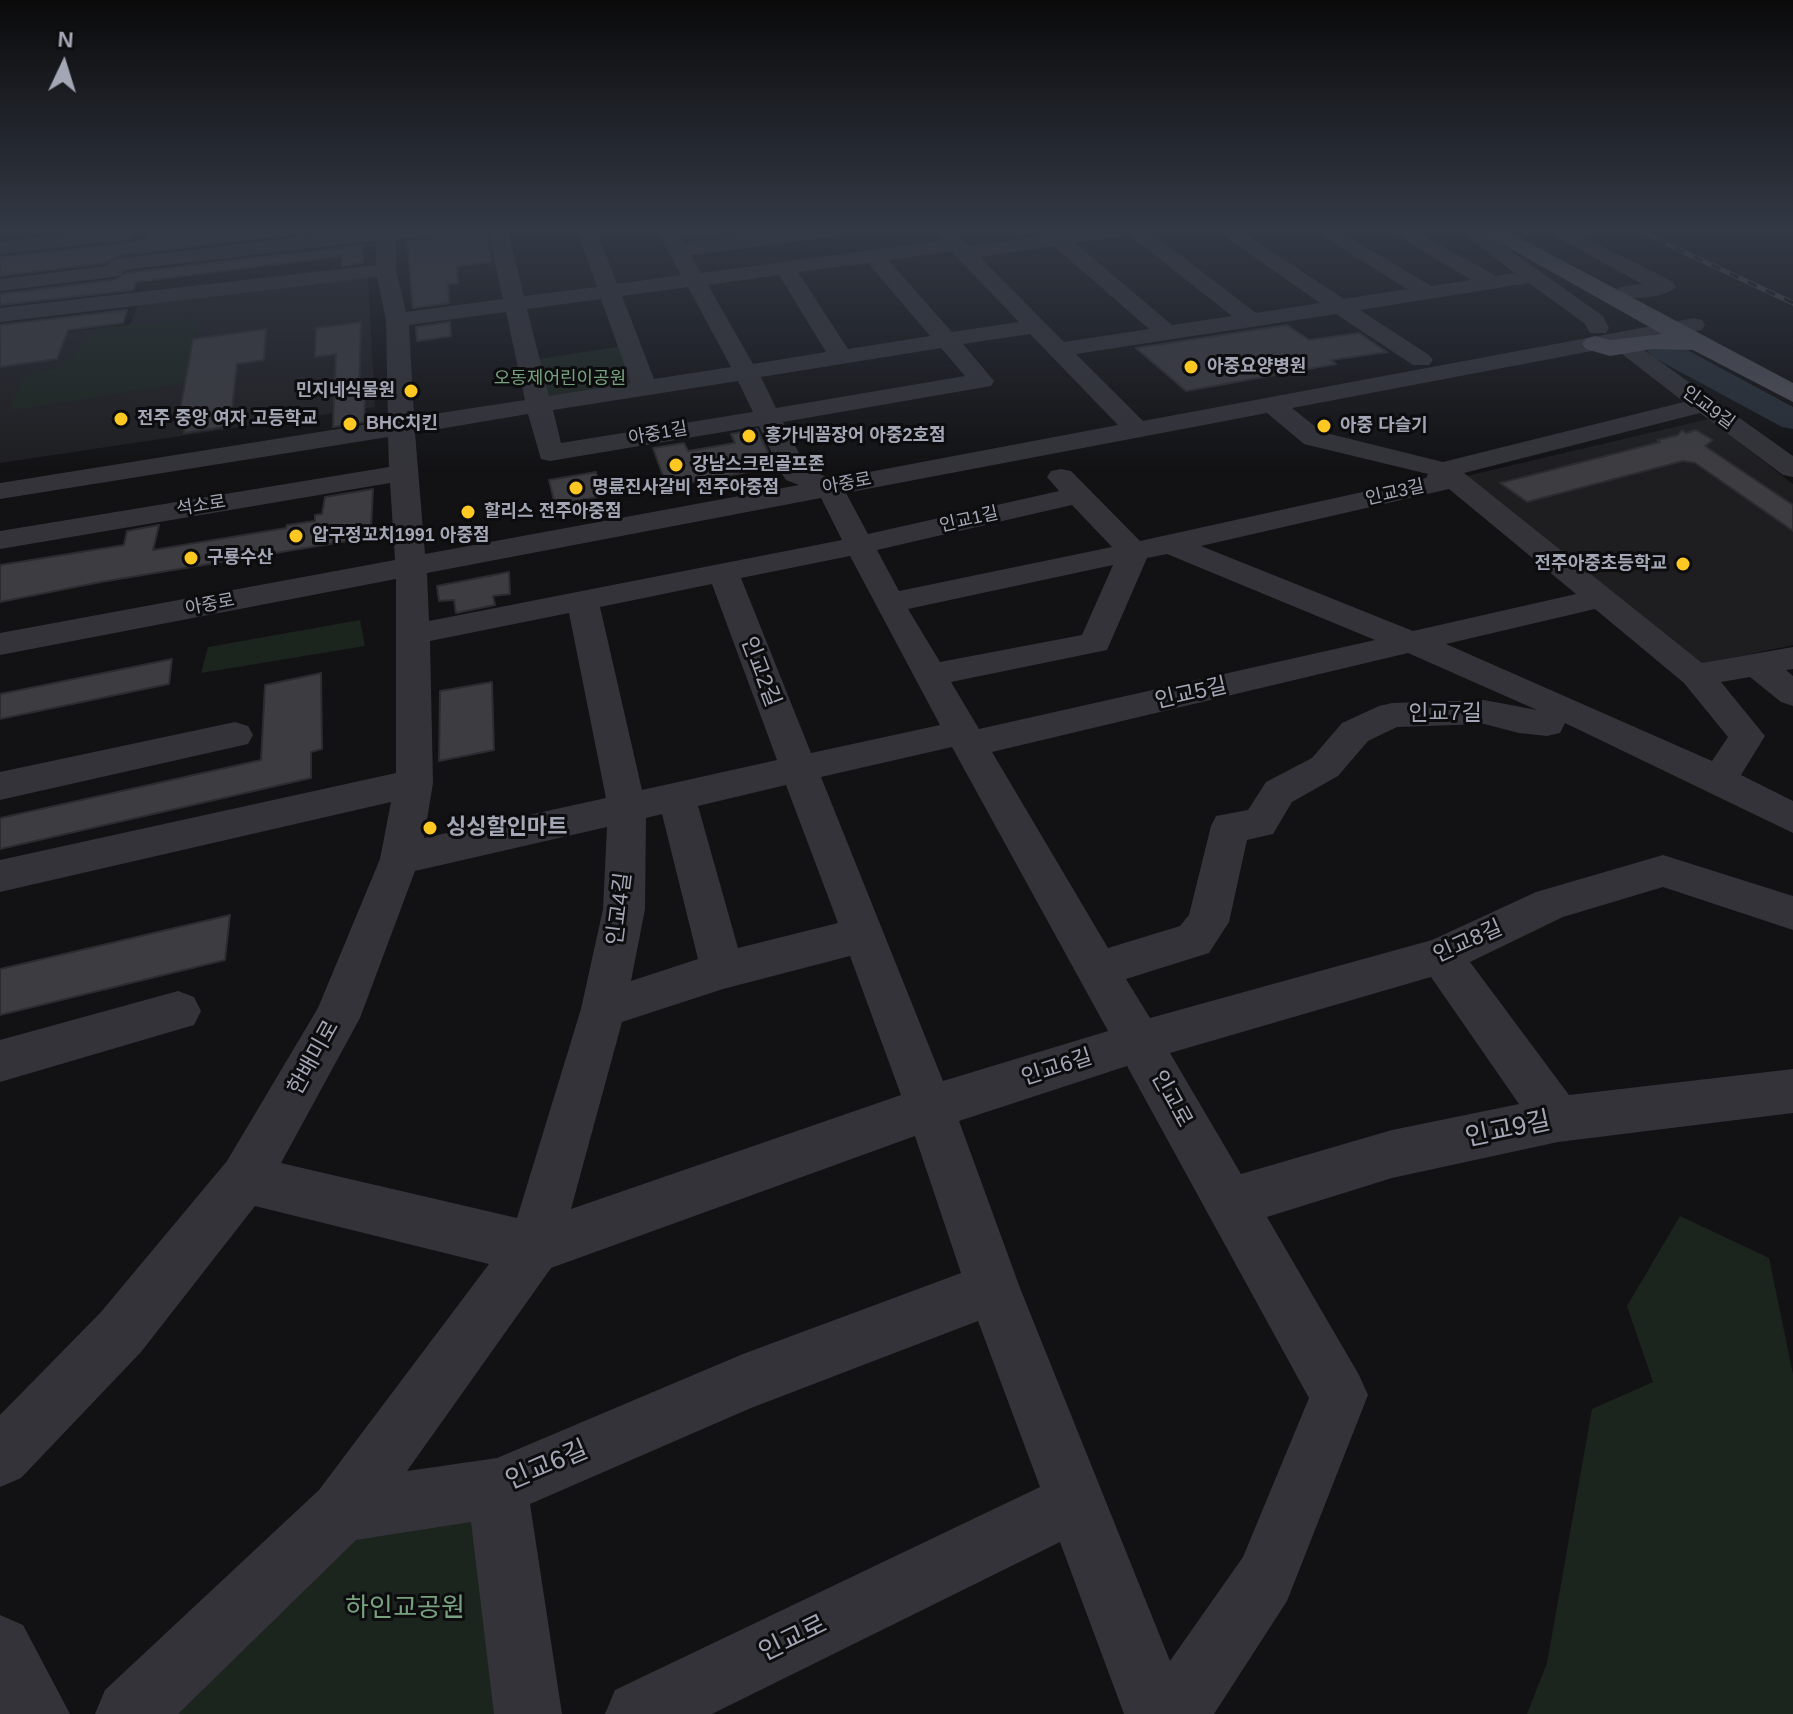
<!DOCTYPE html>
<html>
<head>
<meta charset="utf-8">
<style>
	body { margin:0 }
	#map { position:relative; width:1793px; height:1714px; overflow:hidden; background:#121214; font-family:Arial,sans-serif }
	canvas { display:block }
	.north { position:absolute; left:24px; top:24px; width:80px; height:80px; -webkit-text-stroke:6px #0d0d0f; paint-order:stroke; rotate:4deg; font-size:22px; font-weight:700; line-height:32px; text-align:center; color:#a3a7b5 }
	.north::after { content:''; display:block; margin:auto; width:28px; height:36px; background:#a3a7b5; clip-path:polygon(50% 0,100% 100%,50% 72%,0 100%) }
</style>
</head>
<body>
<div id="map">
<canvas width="1793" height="1714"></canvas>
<div class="north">N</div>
</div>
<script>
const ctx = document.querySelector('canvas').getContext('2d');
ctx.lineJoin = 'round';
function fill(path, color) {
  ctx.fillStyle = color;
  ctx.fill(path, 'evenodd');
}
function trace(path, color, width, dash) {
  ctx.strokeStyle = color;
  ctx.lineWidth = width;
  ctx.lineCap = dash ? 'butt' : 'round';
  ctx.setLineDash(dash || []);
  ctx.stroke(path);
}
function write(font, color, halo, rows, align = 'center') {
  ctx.font = font + ' Arial,"Noto Sans KR",sans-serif';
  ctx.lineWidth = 6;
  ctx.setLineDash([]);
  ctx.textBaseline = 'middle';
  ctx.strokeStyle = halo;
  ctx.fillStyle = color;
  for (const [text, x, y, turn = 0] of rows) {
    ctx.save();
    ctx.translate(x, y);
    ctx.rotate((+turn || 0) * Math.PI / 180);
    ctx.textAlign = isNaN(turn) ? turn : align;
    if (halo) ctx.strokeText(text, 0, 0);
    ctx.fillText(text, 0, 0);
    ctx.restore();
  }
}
fill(new Path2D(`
	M368,277L375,407L0,463V339L130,325L138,304Z
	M1709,419L1793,484V645L1699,665L1462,477Z`), '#1e1e21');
fill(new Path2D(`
	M684,231H795L690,243Z
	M198,319L185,383L9,411L24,376C64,371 73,357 98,328Z
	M629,345L645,388L540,406L527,361Z
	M360,620L365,646L201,673L208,647Z
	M1680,1216L1769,1258L1793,1374V1714H1527L1547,1663L1592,1409L1653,1382L1627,1306Z
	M497,1488L528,1714H129L341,1512Z`), '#1c241e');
fill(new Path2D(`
	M1661,342L1689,351L1793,407V429L1782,427L1651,356L1647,350L1651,344Z`), '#282f38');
const building = new Path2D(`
	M166,231H319L117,256L105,263L0,276V257L128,243L145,240L147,234Z
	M441,231H485L492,262L457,266L458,283L448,284L449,303L413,308L407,241L428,240Z
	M363,245V263L342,266V256L136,282L133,290L0,305V294L114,280L126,273Z
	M127,310L123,323L68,330L57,359L0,367V325Z
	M361,322L359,395H365L364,422L333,427L336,354L315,357L316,328Z
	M450,322L451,336L417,341L416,327Z
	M1287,325L1309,340L1359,333L1387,352L1331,360L1336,364L1186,391L1136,348Z
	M266,329L264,360L237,364L230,426L184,433L187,416L179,417L193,339Z
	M757,429L775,467L667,487L653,448L684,443L688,451L735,443L731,434Z
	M1682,430L1686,433L1696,430L1713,440L1705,446L1793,505V531L1695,463L1683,461L1527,502L1500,483L1660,442L1657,440L1678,435Z
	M596,472L603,496L555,505L549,480Z
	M373,489L371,529L360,539L101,582L0,602V565L124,545L127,531L159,525L153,550L286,528L287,525L315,521V515L322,514L325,497Z
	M509,572L510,594L493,596L495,605L456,613L454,600L439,601L437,586Z
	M172,659L169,684L0,719V694Z
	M321,673L322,749L311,752V778L0,849V818L261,760L265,685Z
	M492,682L494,750L439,761L440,691Z
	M230,915L225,960L0,1015V969Z`);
fill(building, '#3c3c41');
trace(building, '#2c2c30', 2);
fill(new Path2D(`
	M97,231H136L138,234L128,240L0,254V242Z
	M347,231H438L428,237L396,239V270L406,312L503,299L488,231H508L524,296L597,287L577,231H597L617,284L681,275L657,231H677L684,244L783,231H842L832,237L691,255L701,273L941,241L933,231H954L969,246L1043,236L1039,231H1149L1256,313L1320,303L1217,231H1241L1344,299L1407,289L1314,231H1339L1431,286L1471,280L1390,231H1415L1496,276L1515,273L1460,231H1483L1603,316L1609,328L1606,333H1590L1585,324L1529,283L1360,310L1429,355L1433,360L1429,365H1413L1336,314L1076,354L1143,421L1694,318L1702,320L1705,325L1702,330L1634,343L1793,456V477L1783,475L1700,413L1464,473L1702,663L1793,647V669L1786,670L1793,676V706L1781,702L1750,677L1721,682L1765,736L1741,775L1793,801V833L1565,723L1560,733L1547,736L1519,733L1484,724L1397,727L1368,741L1338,776L1292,802L1273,834L1247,840L1229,922L1209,953L1126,979L1150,1018L1432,940L1536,892L1663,855L1793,896V930L1663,887L1563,917L1470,962L1569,1095L1793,1069V1113L1558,1142L1392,1178L1267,1217L1359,1375L1368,1395L1287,1601L1214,1714H1124L1060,1542L712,1714H605L615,1690L1040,1487L978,1321L751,1408L530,1504L562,1714H494L471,1522L356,1540L178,1714H95L105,1690L319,1490L489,1264L255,1206L141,1352L21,1478L0,1487V1415L101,1312L227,1161L318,1008L380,859L391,802L0,892V860L396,773V579L0,655V633L395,560L390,483L0,549V531L389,467L388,437L0,499V483L388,421L386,320L377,277L0,322V308L376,265V241L124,270L121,275L114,277L0,291V279L107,266L110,261L117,259ZM1126,231L1129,235L1232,316L1172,325L1075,243L1117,237ZM1054,246L1149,329L1064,342L980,257ZM952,251L957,257L1019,322L952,332L888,260ZM868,263L930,336L848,349L798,272ZM779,275L826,352L753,364L708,285ZM688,287L731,367L654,379L622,296ZM601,299L631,383L549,396L527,309ZM506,312L525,400L414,417L409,325ZM1030,334L1118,425L832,479L807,469L783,422L991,386L994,381L963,344ZM1613,347L1684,402L1443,462L1322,432L1292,408ZM941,348L965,376L776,408L761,377ZM738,381L753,412L561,443L553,410ZM1267,413L1304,444L1428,474L1426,478L1140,541L1071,471L1061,469L1051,471L1047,477L1059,491L868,534L846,493ZM528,414L541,459L550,461L759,426L782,474L786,480L799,485L425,554L415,433ZM1449,489L1576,594L1413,631L1201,546ZM821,498L842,540L429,621L427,573ZM1072,505L1112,547L899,591L877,550ZM1167,554L1375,640L979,729L951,682L1107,650L1147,558ZM850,556L940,725L811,753L741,578ZM1113,565L1082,635L940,662L908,609ZM712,584L777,760L642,790L600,607ZM1595,609L1684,683L1728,737L1712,761L1446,644ZM569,613L606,798L424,838L433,783L430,641ZM1408,653L1537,710L1484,700L1392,703L1379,706L1342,723L1312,758L1266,782L1248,810L1216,816L1211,826L1189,915L1180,926L1108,948L992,752ZM952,747L1108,1031L943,1081L821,777ZM786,785L838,923L738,948L698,806ZM662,814L698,959L631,981L645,909L646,818ZM607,827L603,909L581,1009L517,1218L281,1163L360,1018L415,871ZM850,956L901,1095L571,1209L622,1022L723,989ZM1431,977L1519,1104L1392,1130L1241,1174L1170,1053ZM1127,1066L1309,1398L1243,1557L1170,1661L1020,1288L959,1121ZM915,1136L961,1273L743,1354L497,1458L407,1471L551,1268Z
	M1546,231H1572L1673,282L1676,287C1666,297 1635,300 1620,297L1617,292L1620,287L1642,284Z
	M235,722L248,726L253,735L248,744L0,800V772Z
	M178,991L194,997L201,1011L194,1025L0,1082V1040Z
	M0,1615L23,1625L70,1714H0Z`), '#333339');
fill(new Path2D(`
	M1479,231H1507L1793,383V402L1693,350L1652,349L1610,356L1586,349L1582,344L1586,339L1595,336L1610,340L1662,334Z`), '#4f5058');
const rail = new Path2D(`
	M1639,231L1793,303`);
trace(rail, '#484950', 5);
trace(rail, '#0d0d0f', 3, [10]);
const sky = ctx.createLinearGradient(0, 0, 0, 471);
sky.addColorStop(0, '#0a0a0b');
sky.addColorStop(0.49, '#333945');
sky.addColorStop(1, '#33394500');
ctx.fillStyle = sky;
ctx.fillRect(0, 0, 1793, 471);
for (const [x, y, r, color] of [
	[1191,367,8,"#fdc821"],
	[411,391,8,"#fdc821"],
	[121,419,8,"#fdc821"],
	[350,424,8,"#fdc821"],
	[1324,426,8,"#fdc821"],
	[749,436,8,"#fdc821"],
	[676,465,8,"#fdc821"],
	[576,488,8,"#fdc821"],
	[468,512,8,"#fdc821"],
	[296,536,8,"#fdc821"],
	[191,558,8,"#fdc821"],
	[1683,564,8,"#fdc821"],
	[430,828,8,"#fdc821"]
]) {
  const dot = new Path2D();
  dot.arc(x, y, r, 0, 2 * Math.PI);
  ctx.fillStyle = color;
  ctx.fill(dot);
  trace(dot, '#0d0d0f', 3);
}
write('bold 18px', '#a3a7b5', '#0d0d0f', [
	["아중요양병원",1207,367],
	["민지네식물원",395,391,"right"],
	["전주 중앙 여자 고등학교",137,419],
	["BHC치킨",366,424],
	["아중 다슬기",1340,426],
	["홍가네꼼장어 아중2호점",765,436],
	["강남스크린골프존",692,465],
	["명륜진사갈비 전주아중점",592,488],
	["할리스 전주아중점",484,512],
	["압구정꼬치1991 아중점",312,536],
	["구룡수산",207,558],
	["전주아중초등학교",1667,564,"right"]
], 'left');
write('18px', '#78a27f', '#0d0d0f', [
	["오동제어린이공원",560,379]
]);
write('18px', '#a3a7b5', '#0d0d0f', [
	["인교9길",1708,408,36],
	["아중1길",658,434,-10],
	["아중로",847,484,-11],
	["인교3길",1395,493,-13],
	["석소로",201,506,-9],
	["인교1길",969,520,-13],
	["아중로",210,605,-11]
]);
write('22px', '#a3a7b5', '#0d0d0f', [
	["인교2길",760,672,69],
	["인교5길",1191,694,-13],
	["인교7길",1445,714],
	["인교4길",620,909,-83],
	["인교8길",1468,942,-24],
	["한배미로",314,1058,-61],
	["인교6길",1057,1068,-18],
	["인교로",1171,1099,61]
]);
write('bold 22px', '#a3a7b5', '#0d0d0f', [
	["싱싱할인마트",446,828]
], 'left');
write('26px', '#a3a7b5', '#0d0d0f', [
	["인교9길",1508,1130,-12],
	["인교6길",547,1466,-23],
	["인교로",793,1639,-26]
]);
write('26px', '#78a27f', '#0d0d0f', [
	["하인교공원",405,1609]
]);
</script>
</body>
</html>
